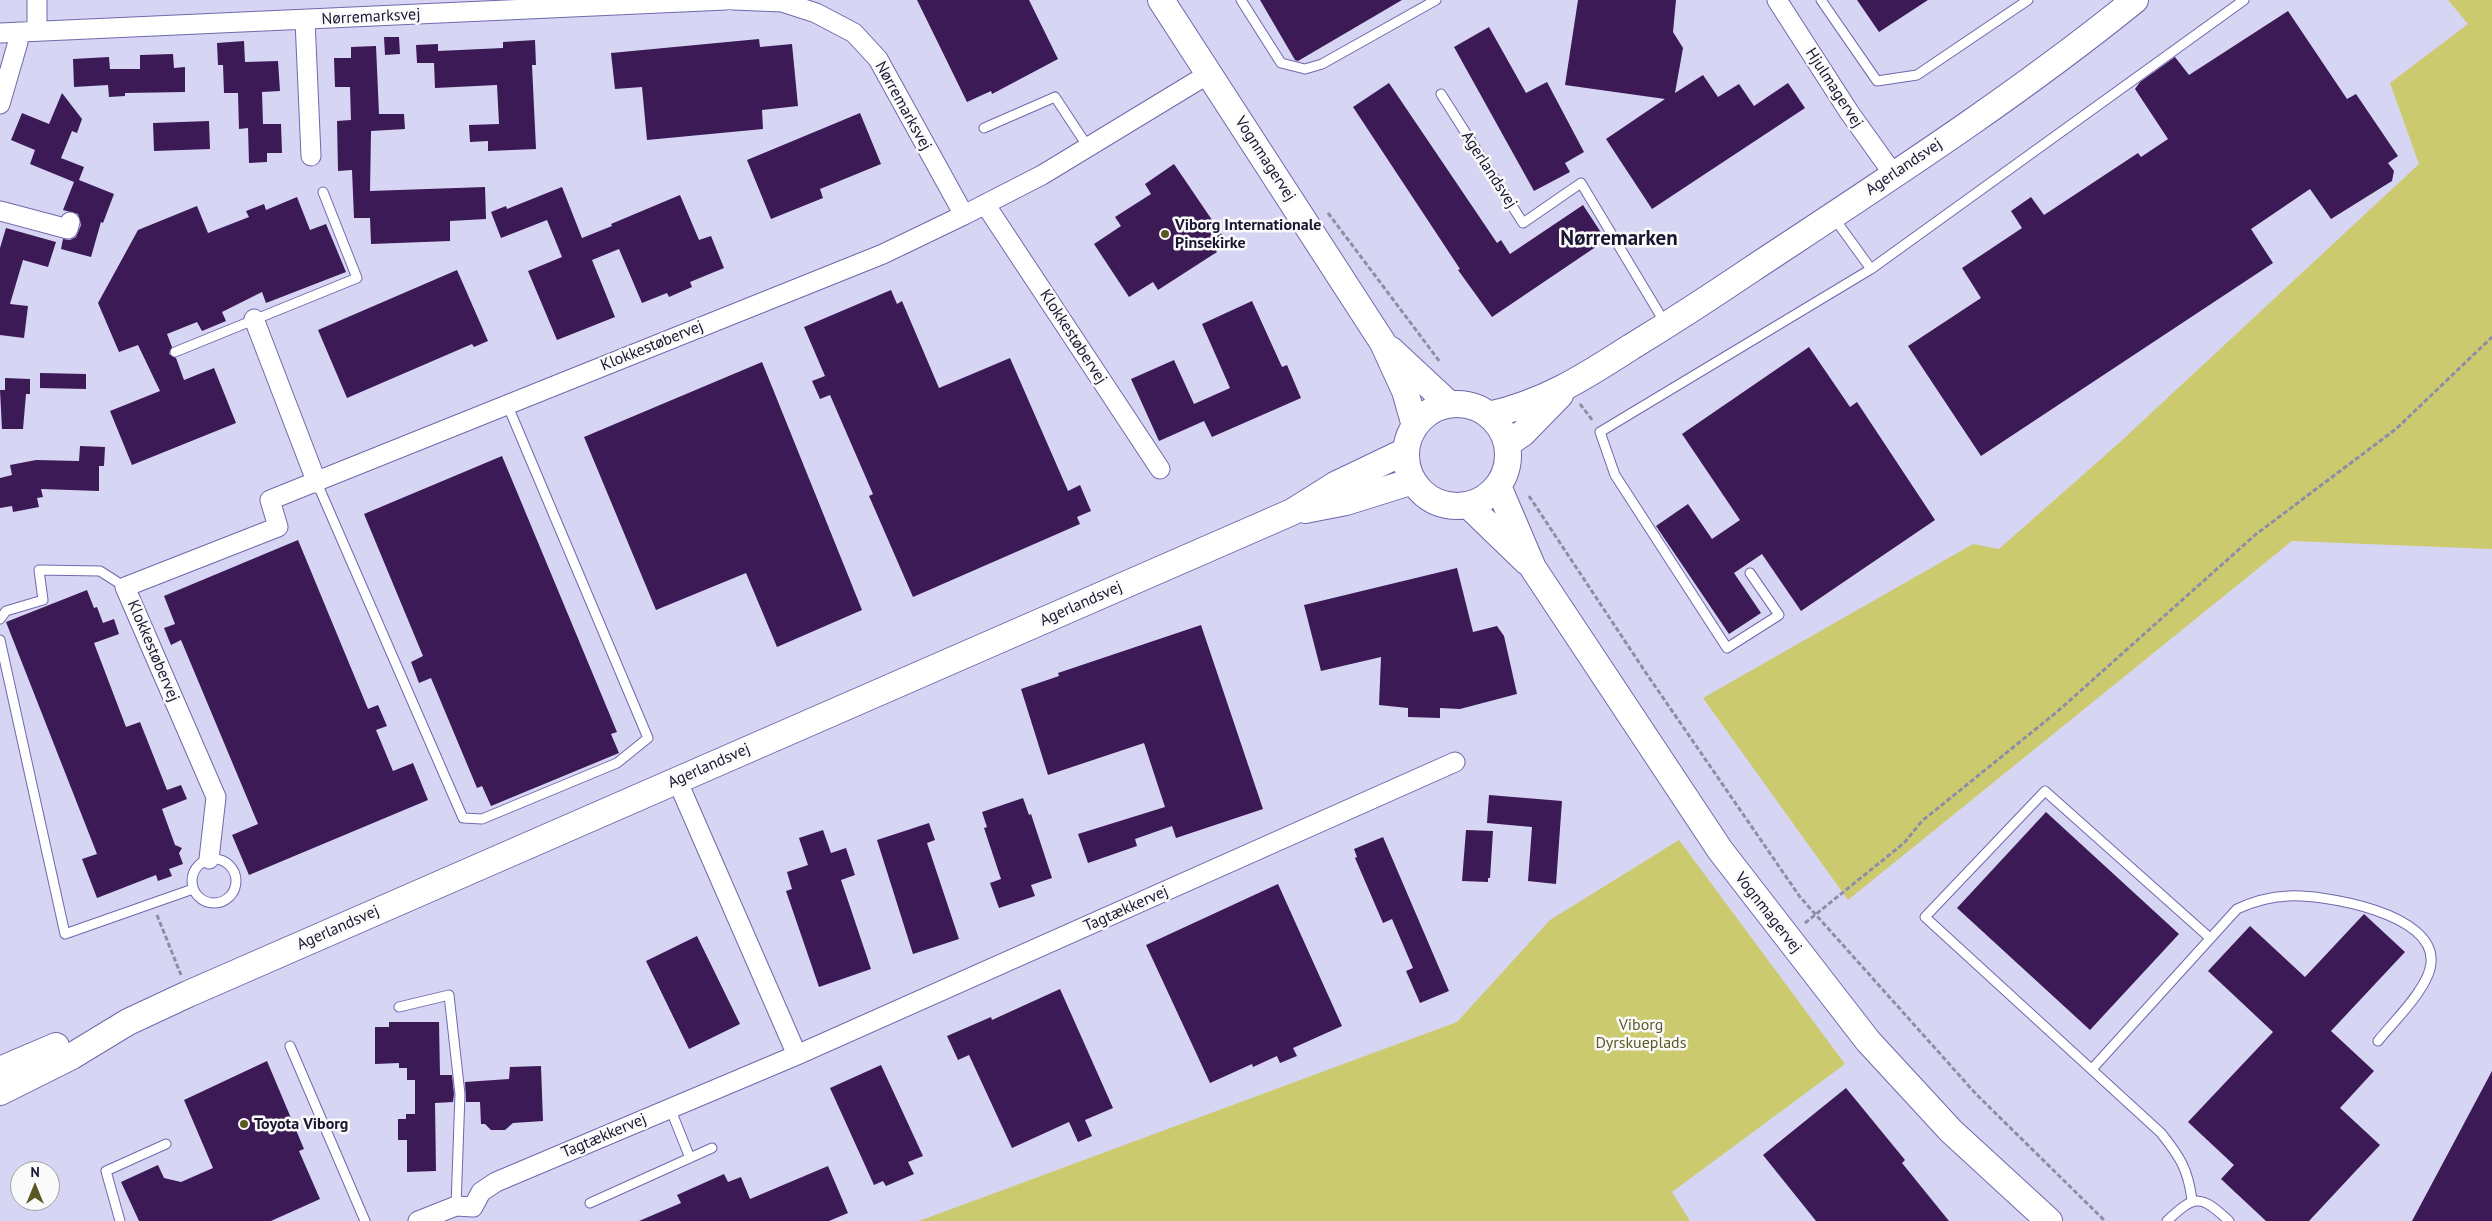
<!DOCTYPE html>
<html>
<head>
<meta charset="utf-8">
<style>
	body { margin:0 }
	#map { position:relative; width:2492px; height:1221px; overflow:hidden; background:#d7d5f4; font-family:"PT Sans",sans-serif }
	canvas { display:block }
	.north { position:absolute; left:10px; top:1161px; width:50px; height:50px; box-sizing:border-box; background:#fafafa; border:1px solid #a09faa; border-radius:50%; rotate:0deg; font-size:14px; font-weight:700; line-height:20px; text-align:center; color:#1a1632 }
	.north::after { content:''; display:block; margin:auto; width:18px; height:22px; background:#5a5825; clip-path:polygon(50% 0,100% 100%,50% 72%,0 100%) }
</style>
</head>
<body>
<div id="map">
<canvas width="2492" height="1221"></canvas>
<div class="north">N</div>
</div>
<script>
const ctx = document.querySelector('canvas').getContext('2d');
ctx.lineJoin = 'round';
function fill(path, color) {
  ctx.fillStyle = color;
  ctx.fill(path, 'evenodd');
}
function trace(path, color, width, dash) {
  ctx.strokeStyle = color;
  ctx.lineWidth = width;
  ctx.lineCap = dash ? 'butt' : 'round';
  ctx.setLineDash(dash || []);
  ctx.stroke(path);
}
function write(font, color, halo, rows, align = 'center') {
  ctx.font = font + ' "PT Sans",sans-serif';
  ctx.lineWidth = 5;
  ctx.setLineDash([]);
  ctx.textBaseline = 'middle';
  ctx.strokeStyle = halo;
  ctx.fillStyle = color;
  for (const [text, x, y, turn = 0] of rows) {
    ctx.save();
    ctx.translate(x, y);
    ctx.rotate((+turn || 0) * Math.PI / 180);
    ctx.textAlign = isNaN(turn) ? turn : align;
    if (halo) ctx.strokeText(text, 0, 0);
    ctx.fillText(text, 0, 0);
    ctx.restore();
  }
}
fill(new Path2D(`
	M2448,0H2492V549L2292,541L1848,900L1703,698L1973,544L1999,549L2119,443L2419,164L2390,83L2468,24Z
	M1679,840L1845,1064L1672,1192L1690,1221H919L1457,1022L1550,920Z`), '#ccca6e');
fill(new Path2D(`
	M917,0H1029L1058,59L992,94L991,91L967,102Z
	M1260,0H1402L1298,61L1295,60Z
	M1578,0H1676L1673,32L1683,48L1675,93L1703,75L1718,97L1739,84L1754,106L1788,83L1805,108L1652,209L1606,139L1665,99L1565,85Z
	M1857,0H1928L1879,32Z
	M2288,11L2347,99L2356,94L2398,156L2388,163L2394,171L2392,181L2331,219L2310,189L2251,229L2273,263L1981,456L1908,346L1981,298L1962,268L2022,228L2011,211L2031,197L2044,215L2138,153L2141,157L2168,139L2135,89L2140,82L2175,57L2189,75Z
	M1489,27L1526,93L1547,82L1584,152L1565,163L1570,172L1534,191L1454,47Z
	M384,37H399L400,54L385,55Z
	M759,39L760,47L792,44L798,106L762,110L763,129L647,140L642,87L615,89L611,53Z
	M535,40L536,65H532L536,149L488,151V141L470,142L469,125L499,124L497,85L435,88L434,63H417L416,45L438,44V51L503,48V42Z
	M244,41L245,62L278,61L280,91L262,92L263,124H281L282,153H267V162L249,163L248,128L239,129L238,93H224L223,65H218L217,43Z
	M376,46L379,114H404L405,129L371,131L370,191L485,187L486,219L450,221V241L371,244L370,218H354L352,170L338,171L337,121L351,120L350,87H335L334,58H351V47Z
	M173,54L174,68L185,67V92L125,93V96L109,97L108,85L74,87L73,59L109,57L110,69H140V55Z
	M1389,83L1497,243L1501,240L1510,254L1583,205L1606,240L1492,317L1458,270L1460,269L1353,107Z
	M62,93L82,119L77,133L72,131L61,158L84,167L79,180L114,194L103,223L101,222L91,257L61,249L63,239L70,240L76,237L81,225L78,214L63,210L74,182L30,164L35,150L11,140L22,113L49,124Z
	M860,113L881,164L820,189L823,198L771,219L747,160Z
	M209,121L210,149L154,151L153,123Z
	M1174,164L1227,242L1215,249L1217,252L1158,290L1153,282L1129,297L1094,244L1121,226L1115,217L1151,194L1145,184Z
	M562,187L582,238L612,226L611,224L680,195L699,240L711,236L724,268L690,282L692,287L669,297L667,293L642,303L619,249L592,260L615,317L557,340L528,271L562,257L547,220L501,238L491,212L506,206L507,209Z
	M297,197L310,230L326,224L346,272L266,303L262,292L222,312L226,321L202,331L197,322L167,334L172,347L169,354L176,358L184,380L214,368L236,423L132,465L110,411L160,391L138,345L119,352L98,303L138,230L197,206L208,233L249,217L246,211L264,204L266,210Z
	M6,228L56,242L48,267L23,260L10,304L28,306L24,338L0,335V248Z
	M457,270L488,341L474,347L472,344L347,398L318,330Z
	M891,290L897,304L902,301L939,388L1010,358L1068,491L1080,485L1091,511L1077,517L1080,524L913,597L869,496L873,494L830,395L820,399L812,381L825,376L804,327Z
	M1252,301L1282,367L1287,365L1301,398L1212,437L1204,421L1159,441L1131,379L1174,360L1194,404L1230,388L1202,324Z
	M1809,347L1850,407L1857,402L1935,520L1801,611L1762,554L1734,573L1761,613L1729,634L1656,526L1688,504L1712,539L1740,520L1682,434Z
	M762,362L862,610L777,647L746,573L656,610L584,437Z
	M40,373L86,374V389L40,388Z
	M5,378L30,379V394H26L23,429H2L0,390H5Z
	M80,446L105,447L104,466H99V491L41,489L43,497L37,498L39,507L13,512L12,506L0,508V478L12,475L10,465L36,460L79,461Z
	M502,456L617,732L611,734L619,753L491,806L482,786L477,788L431,678L419,683L411,662L423,656L364,514Z
	M298,540L368,709L378,705L387,726L376,730L393,771L413,763L428,800L249,875L232,835L258,824L181,640L171,645L164,628L175,624L164,596Z
	M1457,568L1473,632L1497,626L1504,636L1517,694L1460,709L1440,708V718L1408,717V708L1379,705L1381,657L1321,671L1304,605Z
	M87,590L94,608L97,607L103,623L114,619L119,634L94,643L126,727L140,722L167,790L181,785L187,799L162,809L175,845L182,848L179,853L183,864L169,869L172,876L158,881L156,875L97,898L82,859L97,854L6,622Z
	M1201,625L1263,809L1176,838L1172,826L1135,839L1137,846L1088,863L1078,834L1165,807L1144,743L1048,775L1021,689L1059,676L1058,673Z
	M1489,795L1562,801L1556,884L1528,881L1532,827L1487,823Z
	M1023,798L1029,815L1031,814L1052,878L1031,885L1035,896L999,908L990,883L1001,879L984,828L987,827L982,812Z
	M2046,812L2179,934L2090,1030L1957,908Z
	M929,823L935,840L927,843L959,939L913,954L877,840Z
	M823,830L831,853L846,848L855,875L841,880L871,969L819,987L786,891L792,889L787,872L808,865L799,838Z
	M1466,830L1493,831L1490,878H1488V882L1462,881Z
	M1383,837L1449,991L1420,1003L1406,971L1413,968L1392,919L1383,923L1355,858L1357,857L1354,849Z
	M1278,884L1342,1026L1293,1048L1297,1056L1280,1063L1277,1056L1253,1067L1252,1064L1210,1083L1146,945Z
	M2364,914L2405,952L2331,1031L2374,1071L2340,1108L2380,1145L2309,1221H2266L2221,1179L2234,1165L2188,1122L2273,1032L2208,971L2250,926L2305,977Z
	M697,936L740,1024L689,1049L646,961Z
	M1060,989L1113,1108L1085,1120L1092,1136L1078,1142L1069,1122L1012,1148L969,1055L958,1060L947,1036L991,1017L992,1020Z
	M389,1022H439L440,1075H452L454,1094L453,1102L435,1103L436,1171L407,1172V1140H398V1119H406V1114H415V1080H407V1068H399V1063L375,1064V1027H389Z
	M267,1061L304,1149L299,1151L320,1199L271,1221H139L121,1182L158,1165L164,1178L181,1182L213,1168L184,1100Z
	M881,1065L923,1156L908,1162L914,1174L886,1186L883,1181L874,1185L830,1088Z
	M541,1066L543,1121L513,1123L505,1130H491L485,1124H481L480,1102H466L465,1082L509,1079L510,1067Z
	M2492,1071V1221H2412Z
	M1846,1088L1905,1160L1902,1163L1949,1221H1816L1763,1155Z
	M828,1166L848,1213L829,1221H639L681,1203L677,1195L724,1174L728,1182L741,1177L750,1199Z`), '#3c1a55');
const lane = new Path2D(`
	M1241,0L1281,63L1305,69L1322,64L1436,0
	M1821,0L1877,81L1917,75L2028,0
	M1441,94L1523,223L1581,183L1665,323
	M984,128L1055,97L1088,147
	M1834,218L1871,269
	M175,352L357,278L323,192
	M317,483L463,818L482,819L617,763L648,738L507,404
	M1750,573L1779,615L1727,648L1615,475L1600,432L1871,269L2244,0
	M0,619L6,611L43,600L39,570L100,571L125,587
	M0,640L65,934L193,889
	M192 881a22 22 0 1 1 44 0a22 22 0 1 1-44 0Z
	M399,1007L449,995L460,1094L456,1206
	M290,1046L365,1221
	M2092,1069L2237,909C2254,901 2268,897 2288,896C2323,894 2436,913 2431,963C2429,988 2393,1022 2378,1041
	M670,1108L690,1158
	M2192,1200C2188,1169 2180,1157 2161,1133L1925,917L2045,791L2210,938
	M590,1203L712,1148
	M120,1221L106,1171L166,1144
	M2167,1221C2195,1194 2201,1195 2229,1221`);
const street = new Path2D(`
	M37,0V31
	M733,0L782,2L816,13L854,33L878,59L964,215
	M1777,0L1849,112L1894,175
	M305,20L311,156
	M0,33L726,0
	M0,104L18,42V32
	M985,204L1160,469
	M0,211L68,229L70,222
	M254,319L317,483
	M677,780L797,1055
	M209,859L216,797L125,587L278,527L270,500L883,254L964,215L1042,175L1210,73
	M418,1221L456,1206L473,1207L481,1192L496,1182L797,1055L1455,762`);
const secondary = new Path2D(`
	M1161,0L1383,343L1405,391L1415,426
	M1391,350L1449,404
	M1406 455a51 51 0 1 1 102 0a51 51 0 1 1-102 0Z
	M1489,415C1545,402 1583,378 1631,347C1672,322 1712,296 1752,269C1882,183 2014,98 2135,0
	M1507,444L1523,433L1560,395
	M1498,486L1533,568L1720,850L1868,1041L1951,1131L2049,1221
	M1468,505L1527,562
	M1305,510L1346,502L1413,481
	M0,1070L56,1046
	M0,1092L72,1056L128,1022L188,994L1292,512L1335,485L1406,451`);
trace(lane, '#7068ac', 11);
trace(street, '#7068ac', 21);
trace(secondary, '#7068ac', 28);
trace(new Path2D(`
	M1328,213L1440,362
	M1580,404L1593,421
	M1529,496L1646,673L1800,897L1976,1094L2105,1221
	M157,915L181,975
	M1805,923L1904,843L1922,821L2058,711L2255,535L2396,429L2492,337`), '#8f8caa', 3, [5, 2.5]);
trace(lane, '#fff', 9);
trace(street, '#fff', 19);
trace(secondary, '#fff', 26);
for (const [x, y, r, color] of [
	[1165,234,5,"#5a5825"],
	[244,1124,5,"#5a5825"]
]) {
  const dot = new Path2D();
  dot.arc(x, y, r, 0, 2 * Math.PI);
  ctx.fillStyle = color;
  ctx.fill(dot);
  trace(dot, '#fafafa', 2);
}
write('16px', '#1a1632', '#fafafa', [
	["Nørremarksvej",371,17,-3],
	["Hjulmagervej",1834,88,57],
	["Nørremarksvej",903,106,61],
	["Vognmagervej",1265,159,57],
	["Agerlandsvej",1904,167,-34],
	["Agerlandsvej",1489,170,57],
	["Klokkestøbervej",1073,337,57],
	["Klokkestøbervej",652,346,-22],
	["Agerlandsvej",1081,604,-24],
	["Klokkestøbervej",153,651,67],
	["Agerlandsvej",709,766,-24],
	["Tagtækkervej",1126,909,-24],
	["Vognmagervej",1768,913,52],
	["Agerlandsvej",338,928,-24],
	["Tagtækkervej",604,1136,-23]
]);
write('bold 16px', '#1a1632', '#fafafa', [
	["Viborg Internationale",1175,225],
	["Pinsekirke",1175,243],
	["Toyota Viborg",254,1124]
], 'left');
write('16px', '#5b5924', '#fafafa', [
	["Viborg",1641,1025],
	["Dyrskueplads",1641,1043]
]);
write('bold 21px', '#1a1632', '#fafafa', [
	["Nørremarken",1619,239]
]);
</script>
</body>
</html>
